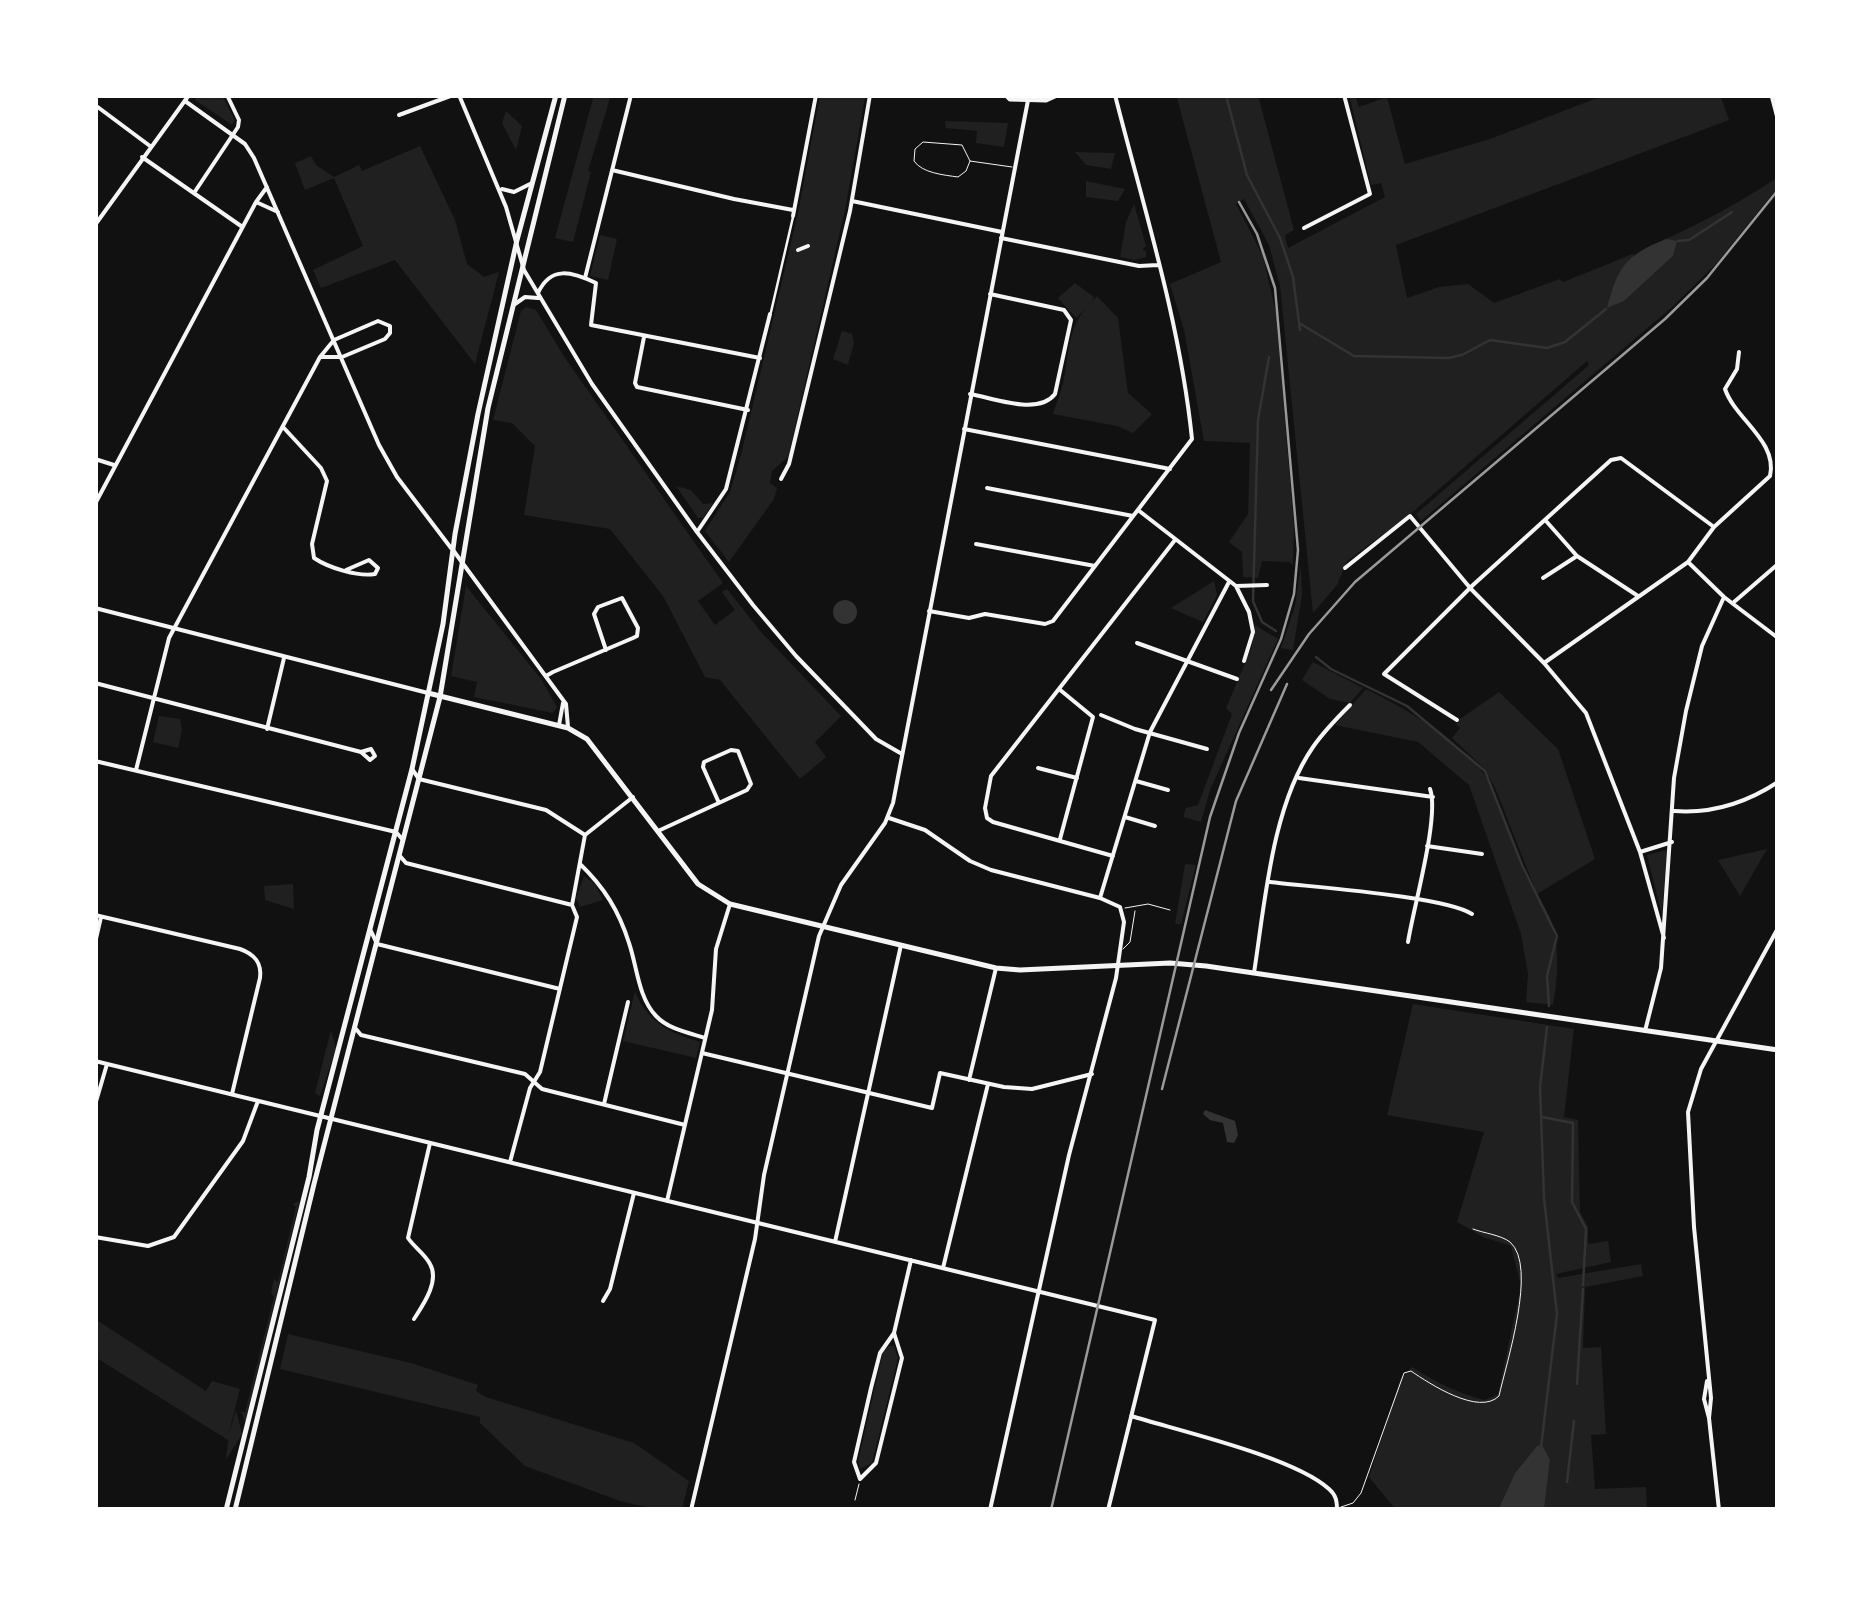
<!DOCTYPE html>
<html>
<head>
<meta charset="utf-8">
<style>
	body { margin:0 }
	#map { position:relative; width:1873px; height:1605px; overflow:hidden; background:#111; font-family:"Golos Text",sans-serif }
	canvas { display:block }
	.frame { position:absolute; inset:0; border:98px solid #fff; pointer-events:none }
</style>
</head>
<body>
<div id="map">
<canvas width="1873" height="1605"></canvas>
<div class="frame"></div>
</div>
<script>
const ctx = document.querySelector('canvas').getContext('2d');
ctx.lineJoin = 'round';
function fill(path, color) {
  ctx.fillStyle = color;
  ctx.fill(path, 'evenodd');
}
function trace(path, color, width, dash) {
  ctx.strokeStyle = color;
  ctx.lineWidth = width;
  ctx.lineCap = dash ? 'butt' : 'round';
  ctx.setLineDash(dash || []);
  ctx.stroke(path);
}
fill(new Path2D(`
	M198,95H222L235,120L232,125L195,100Z
	M594,95H611L588,171L591,172L573,242L555,238Z
	M820,95L865,98L845,210L788,457L772,471L770,483L777,488L774,499L729,562L705,531L730,492L741,455L798,213Z
	M1204,95H1258L1294,230L1285,235L1288,248L1385,197L1381,183L1371,185L1349,95H1355L1359,107L1387,97L1405,164L1490,139L1605,95H1720L1729,120L1396,245L1407,298L1439,287L1468,284L1494,303L1560,279L1563,282C1637,253 1712,222 1778,177V187L1715,265L1671,308L1421,521L1416,514L1589,365L1587,361L1408,516L1347,561L1337,585L1313,613L1280,286L1269,245L1244,199L1236,204L1263,256L1276,313L1294,527L1293,565L1289,562L1262,561L1258,578L1243,577L1242,552L1229,542L1248,514L1250,443L1204,441L1184,330L1170,284L1221,262L1177,98ZM1666,239L1673,256L1624,301L1634,253Z
	M506,111L522,126L516,150L502,123Z
	M945,121L1008,123L1004,147L976,143L977,131L946,128Z
	M420,146L455,220L467,264L484,277L499,272L475,364L395,260L321,288L313,270L363,246L334,178L305,190L295,163L311,156L316,165L334,177L359,165L362,171Z
	M1075,152L1115,153L1111,169L1086,165Z
	M1086,181L1125,189L1118,201L1086,197Z
	M1134,204L1146,246L1142,250L1146,251V257L1135,260L1120,257L1126,222Z
	M600,235L617,239L608,280L590,276Z
	M1075,283L1094,297L1092,301L1097,296L1118,318L1128,393L1152,414L1133,433L1117,426L1053,414C1057,401 1063,387 1065,373C1069,349 1069,330 1085,309L1076,318L1058,298Z
	M526,307L536,310L565,358L723,583L698,601L715,625L735,610L722,592L727,589L761,632L841,716L815,742L826,757L800,779L720,680L705,677L663,596L610,529L524,515L535,446L512,423L493,420L521,311Z
	M842,331L852,334L854,343L848,365L833,359Z
	M676,486L691,490L703,504L713,503L703,518H698Z
	M1301,564L1302,595L1293,650L1281,648L1295,606Z
	M1214,581L1217,595L1203,622L1171,608Z
	M466,586L541,679L557,707L553,713L474,697L477,682L451,676Z
	M1255,625L1278,639L1210,790L1201,822L1183,817L1186,808L1198,805L1232,714L1226,708L1252,647Z
	M1313,662L1363,688L1350,703L1330,699L1302,680Z
	M1366,689C1408,710 1447,733 1479,768C1500,791 1509,838 1522,867C1530,886 1544,903 1551,921C1560,948 1558,979 1553,1005L1526,1002L1528,974L1521,934L1469,785L1418,742L1335,725Z
	M1499,692L1558,749L1595,859L1537,894L1496,790L1486,770L1452,738L1460,728L1456,724L1460,719Z
	M159,716L180,719L182,730L178,748L153,742Z
	M1767,849L1740,896L1718,860Z
	M1667,850L1662,915L1647,855Z
	M1185,864L1196,865L1181,924H1175Z
	M584,876L595,884L603,900L580,907L576,898Z
	M293,884L294,909L265,900L264,886Z
	M635,991C646,1021 670,1033 700,1042L696,1058L623,1041Z
	M1413,1004L1574,1029L1564,1117L1578,1120L1580,1212L1588,1227V1244L1608,1241L1611,1262L1556,1274L1558,1278L1641,1264L1643,1276L1585,1287L1583,1348L1601,1347L1606,1434L1591,1435L1595,1489L1646,1487L1647,1510H1544L1550,1460L1541,1446H1537L1515,1473L1498,1510H1396L1369,1477L1400,1380L1412,1367C1436,1382 1457,1393 1485,1400L1498,1394L1521,1286L1511,1246L1483,1237L1457,1222L1484,1132L1387,1115Z
	M331,1030L336,1049L320,1096L315,1093Z
	M298,1201L299,1203L245,1422L241,1411L245,1413L274,1297L271,1293L274,1279L278,1282L296,1207L293,1204Z
	M95,1319L206,1391L212,1381L240,1389L228,1436L236,1410L242,1434L226,1460L228,1440L95,1357Z
	M288,1334L411,1363L478,1385L476,1391L486,1397L634,1443L689,1481L682,1510H659L620,1501L525,1466L480,1423V1417L280,1369Z
	M889,1346H894L898,1358L872,1463L860,1469L858,1461L883,1352Z`), '#202020');
fill(new Path2D(`
	M1666,239L1677,241L1673,256L1624,301L1607,308C1618,266 1626,255 1666,239Z
	M833 612a12 12 0 1 1 24 0a12 12 0 1 1-24 0Z
	M1205,1110L1235,1121L1238,1135L1234,1143L1227,1142L1223,1123L1210,1120L1203,1114Z
	M1542,1445L1550,1460L1544,1510H1498L1515,1473L1537,1446Z`), '#333');
trace(new Path2D(`
	M1227,99L1247,175L1280,238L1293,277L1300,330
	M1678,241L1689,240L1732,212
	M1299,323L1354,356L1448,358L1462,355L1490,340L1547,348L1565,342L1606,309
	M1269,357L1258,420L1253,601L1262,622L1276,631
	M1316,657L1331,669L1407,706L1485,771L1522,865L1557,936L1547,976L1549,1006
	M1542,1117L1573,1123L1572,1202L1586,1229L1583,1285
	M1577,1384L1583,1289
	M1541,1447L1557,1314L1544,1198L1540,1087L1547,1027
	M1567,1482L1574,1421`), '#333', 2.5);
trace(new Path2D(`
	M970,161L966,171L958,177C944,175 922,173 914,161L915,149L923,142L962,145L970,161L1012,167
	M1125,908L1148,904L1170,910
	M1123,949L1130,942L1135,911
	M855,1500L859,1484
	M1341,1507L1353,1503L1361,1493L1404,1373L1411,1371C1430,1384 1479,1416 1499,1396C1506,1364 1538,1266 1510,1242C1501,1235 1483,1233 1473,1229`), '#f5f5f5', 1);
trace(new Path2D(`
	M771,312L793,217`), '#f5f5f5', 2.5);
trace(new Path2D(`
	M459,95L506,207L524,270L592,384L697,532L753,605L796,656L876,739L902,754
	M185,101L245,144L254,158L379,445L397,477L451,548
	M95,105L150,146
	M399,115L453,95
	M142,157L241,226
	M612,170L734,199L793,210
	M502,189L514,192L530,184
	M194,193L238,127L239,120L227,95
	M852,201L1002,232
	M256,202L278,212
	M793,216L816,95
	M1304,228L1370,194L1344,95
	M1001,238L1139,266L1158,265
	M798,250L808,246
	M585,278L631,95
	M538,293C551,265 572,272 596,283L591,325L760,358
	M515,304L525,297L538,298
	M644,337L635,383L637,387L748,410
	M970,394C994,398 1038,416 1055,394L1071,320L1064,310L990,294
	M283,427L321,468L327,481L312,544L314,558C329,568 358,577 375,574L378,568L369,560L346,570
	M964,429L1170,469
	M95,459L114,465
	M781,479L789,464L850,211L870,95
	M987,488L1133,516
	M95,504L256,202L267,187
	M1138,510L1236,586L1249,612L1253,632L1244,661
	M1546,521L1577,556L1638,596
	M697,532L726,489L770,314
	M976,544L1095,566
	M1688,562L1724,597L1778,638
	M1345,568L1410,516L1471,589L1544,663L1586,713L1640,852L1664,938
	M1543,578L1577,556
	M1236,586L1267,585
	M1734,602L1778,564
	M929,611L969,618L985,614L1045,624L1053,621L1192,439C1180,322 1144,209 1115,95
	M1137,643L1237,679
	M1544,663L1688,562L1714,527L1770,476C1778,441 1735,419 1725,389L1737,369L1739,352
	M546,676L553,672L633,638L637,636L638,628L622,598L598,607L594,614L606,650
	M95,683L361,752L371,749L375,756L370,760L361,752
	M1059,689L1093,717L1060,839
	M1101,715L1135,729L1207,749
	M1457,720L1384,674L1473,585L1611,460L1621,458L1714,527
	M267,729L284,658
	M95,761L396,832L403,840
	M1038,768L1077,778
	M412,769L419,779L546,810L585,835
	M136,770L169,638L320,357L334,340L378,321L390,326V333L385,339L342,357H320
	M1299,778L1433,797
	M1136,781L1168,790
	M1674,811C1712,814 1746,803 1778,782
	M1125,817L1155,826
	M658,831L747,790L751,784L738,751L731,750L704,762L703,767L719,803
	M1427,846L1482,854
	M1640,852L1672,842
	M400,856L406,863L572,905
	M1113,856L993,822L987,818L985,808L991,776L1175,540
	M580,864C604,887 619,911 629,943C637,966 638,997 656,1016C668,1029 689,1033 705,1038
	M1270,882C1311,887 1444,896 1472,914
	M1100,898L1150,732L1229,582
	M95,915L240,949C254,954 262,962 260,978L232,1094
	M371,931L377,944L560,989
	M1408,942C1413,909 1440,816 1430,789
	M95,943L101,917
	M1254,973C1265,902 1272,806 1313,747C1324,731 1337,718 1350,705
	M356,1029L361,1035L525,1074L542,1089L685,1125
	M1645,1031L1661,968L1674,778L1686,711L1702,646L1724,597
	M702,1053L932,1108L940,1073L1004,1087L1032,1089L1092,1074
	M95,1061L1155,1320L1108,1510
	M969,1080L996,968
	M604,1104L628,1002
	M95,1105L107,1064
	M510,1162L530,1088L540,1072L577,917L572,905L585,835L633,797
	M667,1201L712,1010L716,949L730,904
	M95,1237L148,1246L174,1237L243,1141L258,1101
	M835,1242L901,945
	M943,1268L988,1084
	M603,1301L610,1289L634,1193
	M414,1319C423,1305 440,1281 430,1264C425,1254 414,1247 408,1238L430,1143
	M894,1333L902,1358L876,1463L860,1479L854,1462L871,1388L880,1353L894,1333L911,1260
	M1131,1416C1180,1431 1294,1457 1329,1489C1336,1495 1337,1501 1337,1510`), '#f5f5f5', 4);
trace(new Path2D(`
	M95,225L189,95
	M453,550L566,704L568,727
	M95,608L428,693
	M559,725L563,703
	M889,818L925,830L970,861L991,870L1100,898L1120,907L1124,922L1116,978L1069,1155L990,1510
	M1707,1381L1704,1399L1709,1418L1719,1510
	M1709,1418L1711,1398L1694,1227L1688,1112L1701,1069L1778,928
	M691,1510L755,1239L764,1175L819,936L841,885L885,823L893,803L1029,95`), '#f5f5f5', 4);
trace(new Path2D(`
	M428,693L568,728L587,739L698,884L730,904L996,968L1020,970L1170,963L1206,966L1778,1050
	M226,1510L309,1177L317,1130L412,769L443,624L455,534L478,414L517,240L556,95
	M235,1510L314,1184L440,697L488,408L565,95`), '#f5f5f5', 5);
trace(new Path2D(`
	M1006,95L1010,99L1046,100L1057,95
	M1772,95L1778,118`), '#f5f5f5', 5);
trace(new Path2D(`
	M1271,690L1309,634L1355,582L1665,319L1707,278L1778,190
	M1162,1089L1236,801L1287,684
	M1051,1510L1210,817L1239,733L1281,639L1294,594L1298,550L1275,288L1257,234L1239,202`), '#9a9a9a', 2.5);
</script>
</body>
</html>
